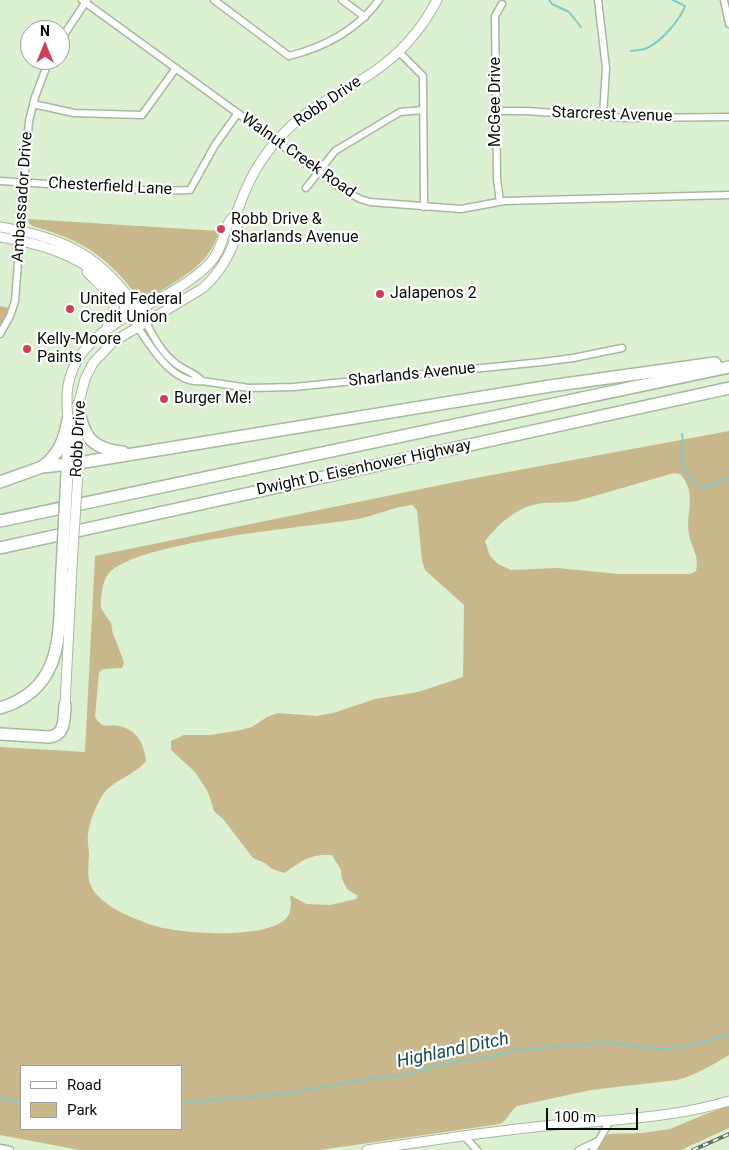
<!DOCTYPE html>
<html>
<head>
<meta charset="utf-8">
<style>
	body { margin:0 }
	#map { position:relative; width:729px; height:1150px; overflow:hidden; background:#dbf1d2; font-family:Roboto,sans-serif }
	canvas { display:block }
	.legend { position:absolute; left:20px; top:1065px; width:162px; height:65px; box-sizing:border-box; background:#fff; border:1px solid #9c9f9b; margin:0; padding:6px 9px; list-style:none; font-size:15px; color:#080f06 }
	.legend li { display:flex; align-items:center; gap:10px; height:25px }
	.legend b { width:25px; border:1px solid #9c9f9b }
	.north { position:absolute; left:20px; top:20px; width:50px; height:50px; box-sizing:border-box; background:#fff; border:1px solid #9c9f9b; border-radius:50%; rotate:0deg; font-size:14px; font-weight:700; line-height:20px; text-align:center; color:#080f06 }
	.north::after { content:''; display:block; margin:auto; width:18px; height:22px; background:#cf3f55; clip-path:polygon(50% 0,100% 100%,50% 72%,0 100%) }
	.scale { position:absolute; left:546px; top:1108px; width:92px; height:22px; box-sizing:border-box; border:2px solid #080f06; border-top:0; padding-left:6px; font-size:15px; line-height:18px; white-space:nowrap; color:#080f06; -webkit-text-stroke:4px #fff; paint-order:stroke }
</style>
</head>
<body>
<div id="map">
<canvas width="729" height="1150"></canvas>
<ul class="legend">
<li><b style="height:6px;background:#fff"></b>Road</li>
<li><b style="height:14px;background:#c9b88c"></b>Park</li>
</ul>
<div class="north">N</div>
<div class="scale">100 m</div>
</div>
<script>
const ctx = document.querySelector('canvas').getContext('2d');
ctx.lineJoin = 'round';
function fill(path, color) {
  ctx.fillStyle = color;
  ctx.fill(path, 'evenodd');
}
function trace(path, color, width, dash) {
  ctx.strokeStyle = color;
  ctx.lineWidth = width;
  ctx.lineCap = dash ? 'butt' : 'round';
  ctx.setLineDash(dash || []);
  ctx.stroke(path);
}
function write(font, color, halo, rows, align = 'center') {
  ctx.font = font + ' Roboto,sans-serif';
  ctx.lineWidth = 4.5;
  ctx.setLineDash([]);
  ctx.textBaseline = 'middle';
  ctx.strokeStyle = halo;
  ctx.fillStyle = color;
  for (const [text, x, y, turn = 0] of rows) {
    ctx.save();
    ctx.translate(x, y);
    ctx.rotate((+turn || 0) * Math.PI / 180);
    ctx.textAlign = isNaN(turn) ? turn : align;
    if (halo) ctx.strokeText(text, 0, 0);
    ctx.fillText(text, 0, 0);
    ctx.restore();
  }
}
fill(new Path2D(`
	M28,219L219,231C210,266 178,280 148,298H143L138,297C106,255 82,240 32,226L29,223Z
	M0,306L9,308L0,327Z
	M729,431V1055C712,1065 696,1075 677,1080L591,1090L517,1106C510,1111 508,1120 500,1124L320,1150H79L0,1135V747L85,752L95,556L465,480ZM674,473L680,474C698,493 685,512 689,534C691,547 700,557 696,571L690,574H619L557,568L511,570L498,564L490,556L485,541C497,526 513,510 533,505C547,501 562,504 577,501ZM412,505L417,510L422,561L425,570L464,605L463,677L418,692L375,699L333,713L316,716L278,713L267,717L252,727L236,731L210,735H184L171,741V750L195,772L208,792L214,811L223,819L253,858L265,863L272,869L284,873C303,861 307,854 332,855L341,870L342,879L347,889L358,896L356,899L330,905L306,904L290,895C291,902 292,909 288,916C271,941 177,934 152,925C132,918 103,907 92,888C86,878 89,865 89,854C89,848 87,842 88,835C89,823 95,808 102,796C112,780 134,776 146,761C144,744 138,730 119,726C107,724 103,730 95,717L99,672L104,669L122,668L124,663C121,653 117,644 113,634C112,631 112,627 111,623C108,618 103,613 101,607C100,598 103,581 108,574C136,541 309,527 358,519C377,515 393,507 412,505ZM21,1066H181V1129H21Z
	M729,1106V1128L681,1150H597L604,1138L609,1134L642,1133L670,1129L706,1114Z`), '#c9b88c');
trace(new Path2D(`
	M549,0L552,4L569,12L581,27
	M631,51C636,50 643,50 647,48C661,42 680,20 685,6L673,0
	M682,434C684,441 681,446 681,453C682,466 692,489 707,486C715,485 721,479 729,478
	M0,1098L21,1103
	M181,1102L244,1098L290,1093L375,1078L404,1075L447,1063L486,1058L516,1050L612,1042L636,1047L662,1049L692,1045L729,1035`), '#87cac2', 2);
const street = new Path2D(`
	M82,0L342,189L360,199L370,202L461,209L504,201L729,195
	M214,0L289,56C325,47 357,30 379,0
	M342,0L365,17
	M598,0L606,68L603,116
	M724,0L729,24
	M60,41L87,0
	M398,51L423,76L424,207
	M33,104L74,113L142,115L176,68
	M496,111H526L627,118L729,117
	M0,181L159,191L190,190L215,145L238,113
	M306,188L335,151L400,112L423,110
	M500,202L497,179L495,16L502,4
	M145,321C153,336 162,353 175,363C183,370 196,373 202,381
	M137,326C150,346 173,385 202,381L249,388L294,387L542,362L573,358L622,348
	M0,334L10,316L15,301L29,121L35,97L49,60
	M464,1136L477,1150
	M0,1148L10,1150
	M579,1150L598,1141
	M593,1150L610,1121`);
const secondary = new Path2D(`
	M0,227C67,238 104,257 141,315
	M0,237C36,243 76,253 103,279C115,291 124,305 133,320
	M87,272C104,290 125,300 107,327
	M68,420C67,409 66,397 68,386C79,319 169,307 210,263C221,251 222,237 229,222C231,219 234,217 236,213C240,206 242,197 246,189C256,166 271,145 290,127C314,104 344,92 372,73C399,55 422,29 437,0
	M78,468V406L85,379L93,363L113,342L203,288C220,273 243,239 235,216
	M65,705L72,567
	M367,1150C426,1141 485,1132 544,1126C607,1120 669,1119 729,1101`);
const highway = new Path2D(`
	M78,406C83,436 91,449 123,452
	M42,467C59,455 64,440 68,420
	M67,470L69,434
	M0,482L42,467L78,463L550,386L715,363
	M0,521L729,367
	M0,548L729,388
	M0,708C68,688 58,626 62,570
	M0,734L49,737C66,735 64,718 65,705`);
trace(street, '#a5ba9d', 9);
trace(secondary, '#a5ba9d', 11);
trace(highway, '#a5ba9d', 14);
trace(street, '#fff', 6);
trace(secondary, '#fff', 9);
trace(highway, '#fff', 11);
const rail = new Path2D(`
	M693,1150L729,1134`);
trace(rail, '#657360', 4);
trace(rail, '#fff', 2, [5.5]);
const secondaryBridge = new Path2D(`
	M72,567L78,472`);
const highwayBridge = new Path2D(`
	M62,570L67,474`);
trace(secondaryBridge, '#a5ba9d', 11, []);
trace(highwayBridge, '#a5ba9d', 14, []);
trace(secondaryBridge, '#fff', 9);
trace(highwayBridge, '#fff', 11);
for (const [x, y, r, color] of [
	[221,229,5,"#cf3f55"],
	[380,294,5,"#cf3f55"],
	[70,309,5,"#cf3f55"],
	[27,349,5,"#cf3f55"],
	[164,399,5,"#cf3f55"]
]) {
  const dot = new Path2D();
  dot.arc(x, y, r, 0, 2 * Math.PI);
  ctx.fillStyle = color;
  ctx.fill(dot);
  trace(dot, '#fff', 2);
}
write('16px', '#080f06', '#fff', [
	["Robb Drive",328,102,-34],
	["McGee Drive",496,102,-90],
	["Starcrest Avenue",612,115,2],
	["Walnut Creek Road",298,156,35],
	["Chesterfield Lane",110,187,3],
	["Ambassador Drive",23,197,-86],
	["Sharlands Avenue",412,375,-6],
	["Robb Drive",79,439,-87],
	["Dwight D. Eisenhower Highway",364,468,-12]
]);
write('16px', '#080f06', '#fff', [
	["Robb Drive &",231,220],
	["Sharlands Avenue",231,238],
	["Jalapenos 2",390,294],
	["United Federal",80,300],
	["Credit Union",80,318],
	["Kelly-Moore",37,340],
	["Paints",37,358],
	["Burger Me!",174,399]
], 'left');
write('italic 18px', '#134e48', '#fff', [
	["Highland Ditch",453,1051,-12]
]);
</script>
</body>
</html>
